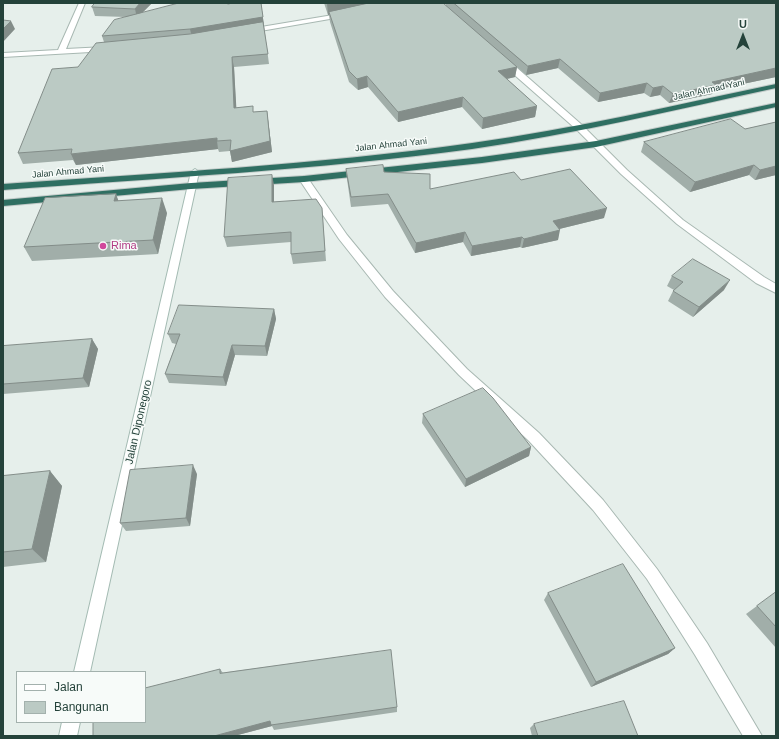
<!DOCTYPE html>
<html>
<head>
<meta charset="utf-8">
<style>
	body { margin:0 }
	#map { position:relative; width:779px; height:739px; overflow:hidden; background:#e6efeb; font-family:Arial,sans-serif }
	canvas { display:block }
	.frame { position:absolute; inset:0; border:4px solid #24423a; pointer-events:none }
	.legend { position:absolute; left:16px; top:671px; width:130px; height:52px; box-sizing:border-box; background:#f7fbf9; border:1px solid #a3b1ad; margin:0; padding:5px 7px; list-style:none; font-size:12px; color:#24423a }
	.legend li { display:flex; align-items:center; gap:8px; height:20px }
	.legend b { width:20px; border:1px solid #a3b1ad }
	.north { position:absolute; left:723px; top:16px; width:40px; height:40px; -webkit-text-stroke:3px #f7fbf9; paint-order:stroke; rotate:0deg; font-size:11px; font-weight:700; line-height:16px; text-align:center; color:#24423a }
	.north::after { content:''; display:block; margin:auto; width:14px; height:18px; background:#24423a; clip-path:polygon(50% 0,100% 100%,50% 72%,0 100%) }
</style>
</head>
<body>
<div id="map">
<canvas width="779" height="739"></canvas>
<div class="frame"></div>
<ul class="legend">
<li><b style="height:5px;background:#fff"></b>Jalan</li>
<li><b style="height:11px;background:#bbcac4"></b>Bangunan</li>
</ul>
<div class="north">U</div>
</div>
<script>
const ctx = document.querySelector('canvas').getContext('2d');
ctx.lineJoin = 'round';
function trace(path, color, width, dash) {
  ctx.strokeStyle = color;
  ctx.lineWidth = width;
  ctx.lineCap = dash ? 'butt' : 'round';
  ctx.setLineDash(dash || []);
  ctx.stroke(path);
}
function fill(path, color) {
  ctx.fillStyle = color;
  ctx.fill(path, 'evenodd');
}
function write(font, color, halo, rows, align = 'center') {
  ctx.font = font + ' Arial,sans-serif';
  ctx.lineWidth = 3;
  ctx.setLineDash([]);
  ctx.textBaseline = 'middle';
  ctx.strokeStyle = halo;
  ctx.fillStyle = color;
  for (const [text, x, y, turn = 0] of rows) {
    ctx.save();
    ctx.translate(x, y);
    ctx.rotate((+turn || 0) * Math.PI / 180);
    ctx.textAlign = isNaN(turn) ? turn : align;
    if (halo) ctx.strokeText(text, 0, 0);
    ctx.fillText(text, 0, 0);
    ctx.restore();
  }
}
const street = new Path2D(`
	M79,3H85L66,49L105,47L109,49L108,51L3,57V53L58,50Z
	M345,13L348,15L347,16L249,33L246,31L249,29Z
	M502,60H508L582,125L627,170L683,220L764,277L776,284V293L756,283L677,224L621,174L576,129L502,64Z
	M304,176L307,177L347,235L393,291L467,369L539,433L603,500L657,569L707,643L762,736H743L695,655L647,579L593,510L529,441L459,375L385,297L339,239L299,179Z`);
const secondary = new Path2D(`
	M195,169L199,172L90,672H74L191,172Z
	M62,722H80L77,736H59Z`);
const highway = new Path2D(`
	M776,84V88C675,110 574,134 472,149C317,170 159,178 3,190V184C159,173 316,165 472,143C574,129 675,105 776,84Z
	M776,103V107L596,147L482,163L304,182L191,189L3,206V200L191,183L304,176L482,157L596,141Z`);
trace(street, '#a8b8b2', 2);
trace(secondary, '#a4bbb3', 2);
trace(highway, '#c2cac8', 2);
fill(street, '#fff');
fill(secondary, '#fff');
fill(highway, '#2f6f62');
fill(new Path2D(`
	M152,3L142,13L228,4L261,3L269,64L234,67L236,108L254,112L267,111L272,152L232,162L230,151L219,152L218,149L76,165L73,160L23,164L18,153L78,67L104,42L102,36L126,17L95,16L92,7Z
	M324,3H443L446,5V3H776V77L714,90L712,94L669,103L660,95L650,97L644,93L598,102L558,68L526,75L517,67L515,77L507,79L537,106L535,117L482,129L462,107L398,122L368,87L358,90L349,82L330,22L329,15H328Z
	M776,122V175L755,180L749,175L690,192L641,152L644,142L745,129Z
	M346,169L384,172L430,189L521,180L604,218L559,229L558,240L522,248L520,247L471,256L463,242L415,253L388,204L351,207L347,179Z
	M274,185V202L322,208L326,261L293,264L291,254V242L227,247L224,237Z
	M116,194L118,201L167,213L158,254L32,261L24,247Z
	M672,276L724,290L693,317L668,301L673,291L674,290L667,286Z
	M274,309L276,319L267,356L235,355L226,386L169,383L165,374L176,344L172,343L168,334Z
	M92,339L98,349L89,387L3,394V346Z
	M423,414L531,447L529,456L465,487L422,423Z
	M50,471L62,486L46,562L3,567V476Z
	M197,474L190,526L126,531L120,523Z
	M776,592V648L746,614Z
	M548,593L675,648L668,654L591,687L544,600Z
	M220,669L223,673L397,707V712L274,730L272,726L234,736H93Z
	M534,724L638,736H532L530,728Z`), '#a1aea9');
fill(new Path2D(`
	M140,3H152L137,18L135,9Z
	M261,3L269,64L264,26L192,38L190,29Z
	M327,3H387L329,12V15H328Z
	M11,21L15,29L3,42V29Z
	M232,57L234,67L237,119L234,108Z
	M560,59L558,68L526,75L528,66Z
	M517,67L515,77L497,81L498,71Z
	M776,68V77L714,90L712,94L669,103L673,94L712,82Z
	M367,76L368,87L358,90L357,79Z
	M647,83L644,93L598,102L600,93Z
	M663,86L660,95L650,97L653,88Z
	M463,97L462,107L398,122V112Z
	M537,106L535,117L482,129L483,118Z
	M267,111L272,152L232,162L230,151Z
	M217,138V141L218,149L76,165L71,154Z
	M754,165L749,175L690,192L695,182Z
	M776,166V175L755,180L760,170Z
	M272,175L274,185V212L272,202Z
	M116,194L121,208L114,201Z
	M162,198L167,213L158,254L153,240Z
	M607,208L604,218L551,231L553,221Z
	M560,230L558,240L522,248L524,239Z
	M465,232L463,242L415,253L416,243Z
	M522,237L520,247L471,256L472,246Z
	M730,280L724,290L693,317L699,307Z
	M274,309L276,319L267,356L265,346Z
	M92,339L98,349L89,387L83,378Z
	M232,345L235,355L226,386L223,377Z
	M531,447L529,456L465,487L466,479Z
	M193,465L197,474L190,526L186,518Z
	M50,471L62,486L46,562L32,549Z
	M675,648L668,654L591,687L596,682Z
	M270,721L272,726L234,736H214Z`), '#838d89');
const building = new Path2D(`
	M95,3H140L135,9L92,7Z
	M179,3H226L228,4L233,3H261L263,17L190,29L102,36L114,20Z
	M369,3H443L517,67L498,71L537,106L483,118L463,97L398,112L367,76L357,79L349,71L329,12Z
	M454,3H776V68L712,82L716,85L673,94L663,86L653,88L647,83L600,93L560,59L528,66Z
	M3,20L11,21L3,29Z
	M263,22L268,54L232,57L234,108L253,106V112L267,111L270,141L230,151L231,140L217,141V138L71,154L72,149L18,153L52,69L78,67L96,43L190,34Z
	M731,119L745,129L776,122V166L760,170L754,165L695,182L644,142Z
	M383,165L384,172L430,174V189L514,172L521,180L570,169L607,208L553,221L560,230L524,239L522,237L472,246L465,232L416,243L388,194L351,197L346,169Z
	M272,175V202L316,199L322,208L325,251L291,254V232L224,237L228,178Z
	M116,194L114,201L162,198L153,240L24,247L45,198Z
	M693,259L730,280L699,307L673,291L683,282L672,276Z
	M179,305L274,309L265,346L232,345L223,377L165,374L180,334H168Z
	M92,339L83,378L3,384V346Z
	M483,388L493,398L531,447L466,479L423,414Z
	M193,465L186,518L120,523L130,470Z
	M50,471L32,549L3,552V476Z
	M623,564L675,648L596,682L548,593Z
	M776,592V627L757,606Z
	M391,650L397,707L271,725L270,721L214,736H93V722H145V688L220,669V673Z
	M624,701L638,736H538L534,724Z`);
fill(building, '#bbcac4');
trace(building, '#838d89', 1);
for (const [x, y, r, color] of [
	[103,246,4,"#d1479c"]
]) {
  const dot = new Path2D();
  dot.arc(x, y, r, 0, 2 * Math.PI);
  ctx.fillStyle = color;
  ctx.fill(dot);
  trace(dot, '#f7fbf9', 1.5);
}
write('9px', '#24423a', '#f7fbf9', [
	["Jalan Ahmad Yani",709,90,-12],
	["Jalan Ahmad Yani",391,145,-6],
	["Jalan Ahmad Yani",68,172,-5]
]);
write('11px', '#b23c85', '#f7fbf9', [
	["Rima",111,246]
], 'left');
write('11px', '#24423a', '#f7fbf9', [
	["Jalan Diponegoro",139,422,-77]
]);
</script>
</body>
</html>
